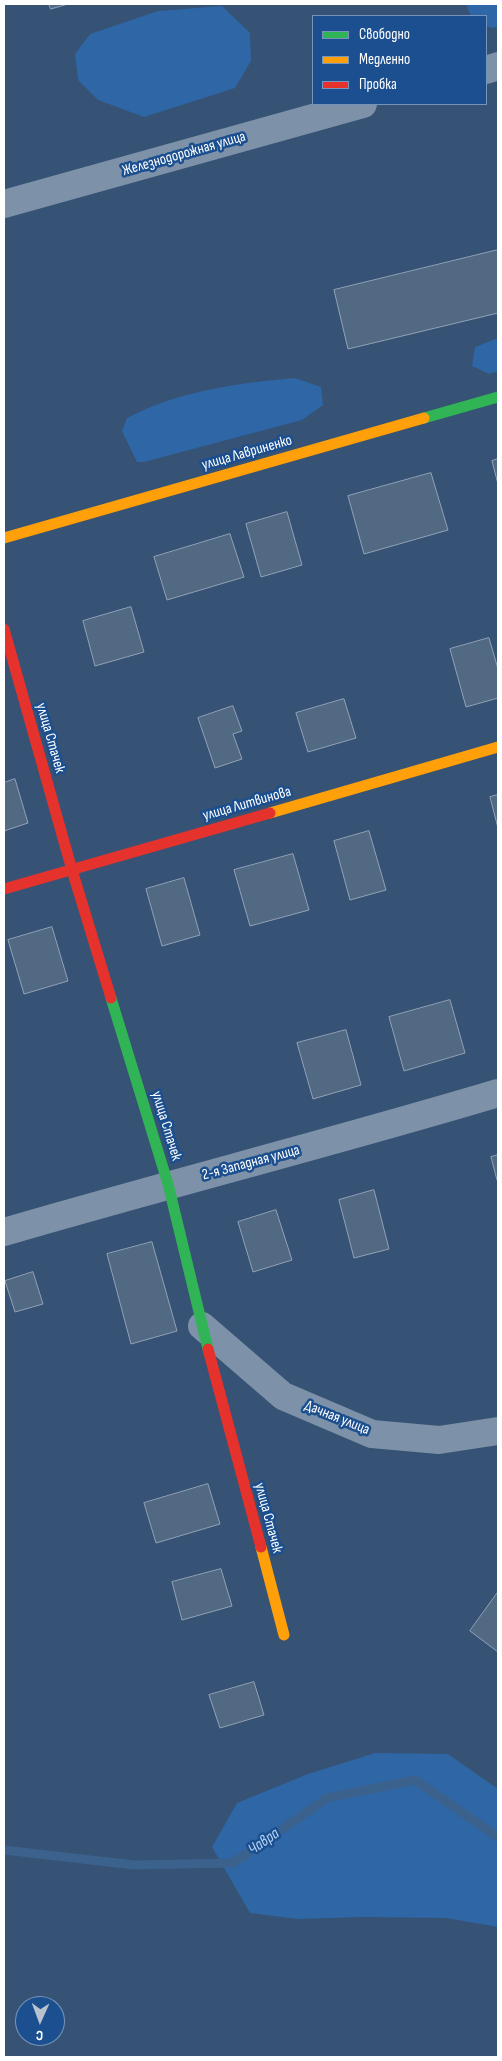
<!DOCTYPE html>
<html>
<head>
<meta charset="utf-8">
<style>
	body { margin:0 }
	#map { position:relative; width:502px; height:2061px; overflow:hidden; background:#365274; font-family:"Sofia Sans Condensed",sans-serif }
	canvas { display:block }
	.frame { position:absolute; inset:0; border:5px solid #fff; pointer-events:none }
	.legend { position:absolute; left:312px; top:15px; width:175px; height:90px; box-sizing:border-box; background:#1b4f8f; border:1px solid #7695bc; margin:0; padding:6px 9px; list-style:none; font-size:15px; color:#fff }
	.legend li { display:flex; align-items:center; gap:10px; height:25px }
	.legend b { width:25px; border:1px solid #7695bc }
	.north { position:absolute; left:15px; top:1996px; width:50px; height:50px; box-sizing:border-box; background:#1b4f8f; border:1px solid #7695bc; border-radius:50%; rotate:182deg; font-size:14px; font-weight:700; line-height:20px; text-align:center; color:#fff }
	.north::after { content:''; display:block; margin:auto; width:18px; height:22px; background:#b9c2ce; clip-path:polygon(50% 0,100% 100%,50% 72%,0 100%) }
</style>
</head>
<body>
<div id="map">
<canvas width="502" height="2061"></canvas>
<div class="frame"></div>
<ul class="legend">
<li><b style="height:6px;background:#30b455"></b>Свободно</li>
<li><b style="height:6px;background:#ff9f0a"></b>Медленно</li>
<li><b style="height:6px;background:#e5322d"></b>Пробка</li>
</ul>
<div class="north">С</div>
</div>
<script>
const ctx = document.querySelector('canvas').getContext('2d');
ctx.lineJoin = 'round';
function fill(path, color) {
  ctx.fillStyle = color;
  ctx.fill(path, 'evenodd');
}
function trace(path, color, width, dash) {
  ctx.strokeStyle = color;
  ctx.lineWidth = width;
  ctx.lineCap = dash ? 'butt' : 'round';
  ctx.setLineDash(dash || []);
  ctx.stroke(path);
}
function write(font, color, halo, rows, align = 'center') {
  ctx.font = font + ' "Sofia Sans Condensed",sans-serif';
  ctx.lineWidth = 5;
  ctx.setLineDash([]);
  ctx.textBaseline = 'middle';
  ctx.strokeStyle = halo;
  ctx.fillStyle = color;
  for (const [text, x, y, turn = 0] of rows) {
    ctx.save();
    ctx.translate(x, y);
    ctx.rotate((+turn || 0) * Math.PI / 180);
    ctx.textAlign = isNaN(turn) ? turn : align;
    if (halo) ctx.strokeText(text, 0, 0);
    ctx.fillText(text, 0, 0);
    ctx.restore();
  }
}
fill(new Path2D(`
	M466,4H498V27L491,28L486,25V16H471Z
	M222,6L250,33L251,61L235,88L144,117L98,100L78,80L75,54L90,34L158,11Z
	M498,338V371L489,374L472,366L475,347Z
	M295,378L321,387L323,405L302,420L144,462H137L122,431L127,418C178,391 238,383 295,378Z
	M375,1753L448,1754L498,1789V1927L446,1918L365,1917L297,1919L250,1913L212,1847L237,1803L308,1774Z`), '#2f66a5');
trace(new Path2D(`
	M4,1850L134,1865L233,1863L327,1798L415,1780L498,1837`), '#3b618d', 9);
const building = new Path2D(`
	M49,4H68L51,9Z
	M498,250V313L348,349L334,290Z
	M498,459V484L492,461Z
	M431,473L448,530L364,554L348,496Z
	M287,512L302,565L261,577L246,524Z
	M230,534L244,577L167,600L154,557Z
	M131,607L144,652L95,666L83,621Z
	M489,638L498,669V698L466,707L450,649Z
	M344,699L356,738L308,752L296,713Z
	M233,706L242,731L233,734L242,759L215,768L198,718Z
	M15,779L28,823L4,831V783Z
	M498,795V828L490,797Z
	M369,831L386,890L350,900L334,841Z
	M293,854L309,910L250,926L234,870Z
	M184,878L200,935L162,946L146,889Z
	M52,927L68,981L24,994L8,940Z
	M450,1000L465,1053L404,1071L389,1017Z
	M346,1030L361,1085L313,1099L297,1043Z
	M498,1155V1180H497L491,1157Z
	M374,1190L389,1249L354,1258L339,1200Z
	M276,1210L292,1260L253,1272L238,1222Z
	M152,1242L177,1331L131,1344L107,1254Z
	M33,1272L43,1304L15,1312L5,1281Z
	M208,1484L220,1524L156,1543L144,1503Z
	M221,1569L232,1606L182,1620L172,1582Z
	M498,1592V1652L470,1631Z
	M254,1682L264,1715L220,1728L209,1695Z`);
fill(building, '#526984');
trace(building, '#92a2b6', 1);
trace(new Path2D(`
	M486,70L498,66
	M4,204L363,104
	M4,1232C168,1184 334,1142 498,1093
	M202,1326L283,1396L372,1434L439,1440L498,1431`), '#7d92a8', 28);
trace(new Path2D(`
	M424,418L498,397
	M111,998L168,1184L208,1349`), '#30b455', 11);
trace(new Path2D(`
	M4,538L424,418
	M270,813L498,747
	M261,1547L284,1635`), '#ff9f0a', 11);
trace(new Path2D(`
	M4,629L72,870L111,998
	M4,889L270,813
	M208,1349L261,1547`), '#e5322d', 11);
write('15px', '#fff', '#1b4f8f', [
	["Железнодорожная улица",184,154,-16],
	["улица Лавриненко",247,453,-16],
	["улица Стачек",50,738,74],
	["улица Литвинова",247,804,-16],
	["улица Стачек",166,1126,73],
	["2-я Западная улица",251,1163,-15],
	["Дачная улица",337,1418,22],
	["улица Стачек",268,1518,75]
]);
write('italic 16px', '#b5d3f5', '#1b4f8f', [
	["Чавра",264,1842,-35]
]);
</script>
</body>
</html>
